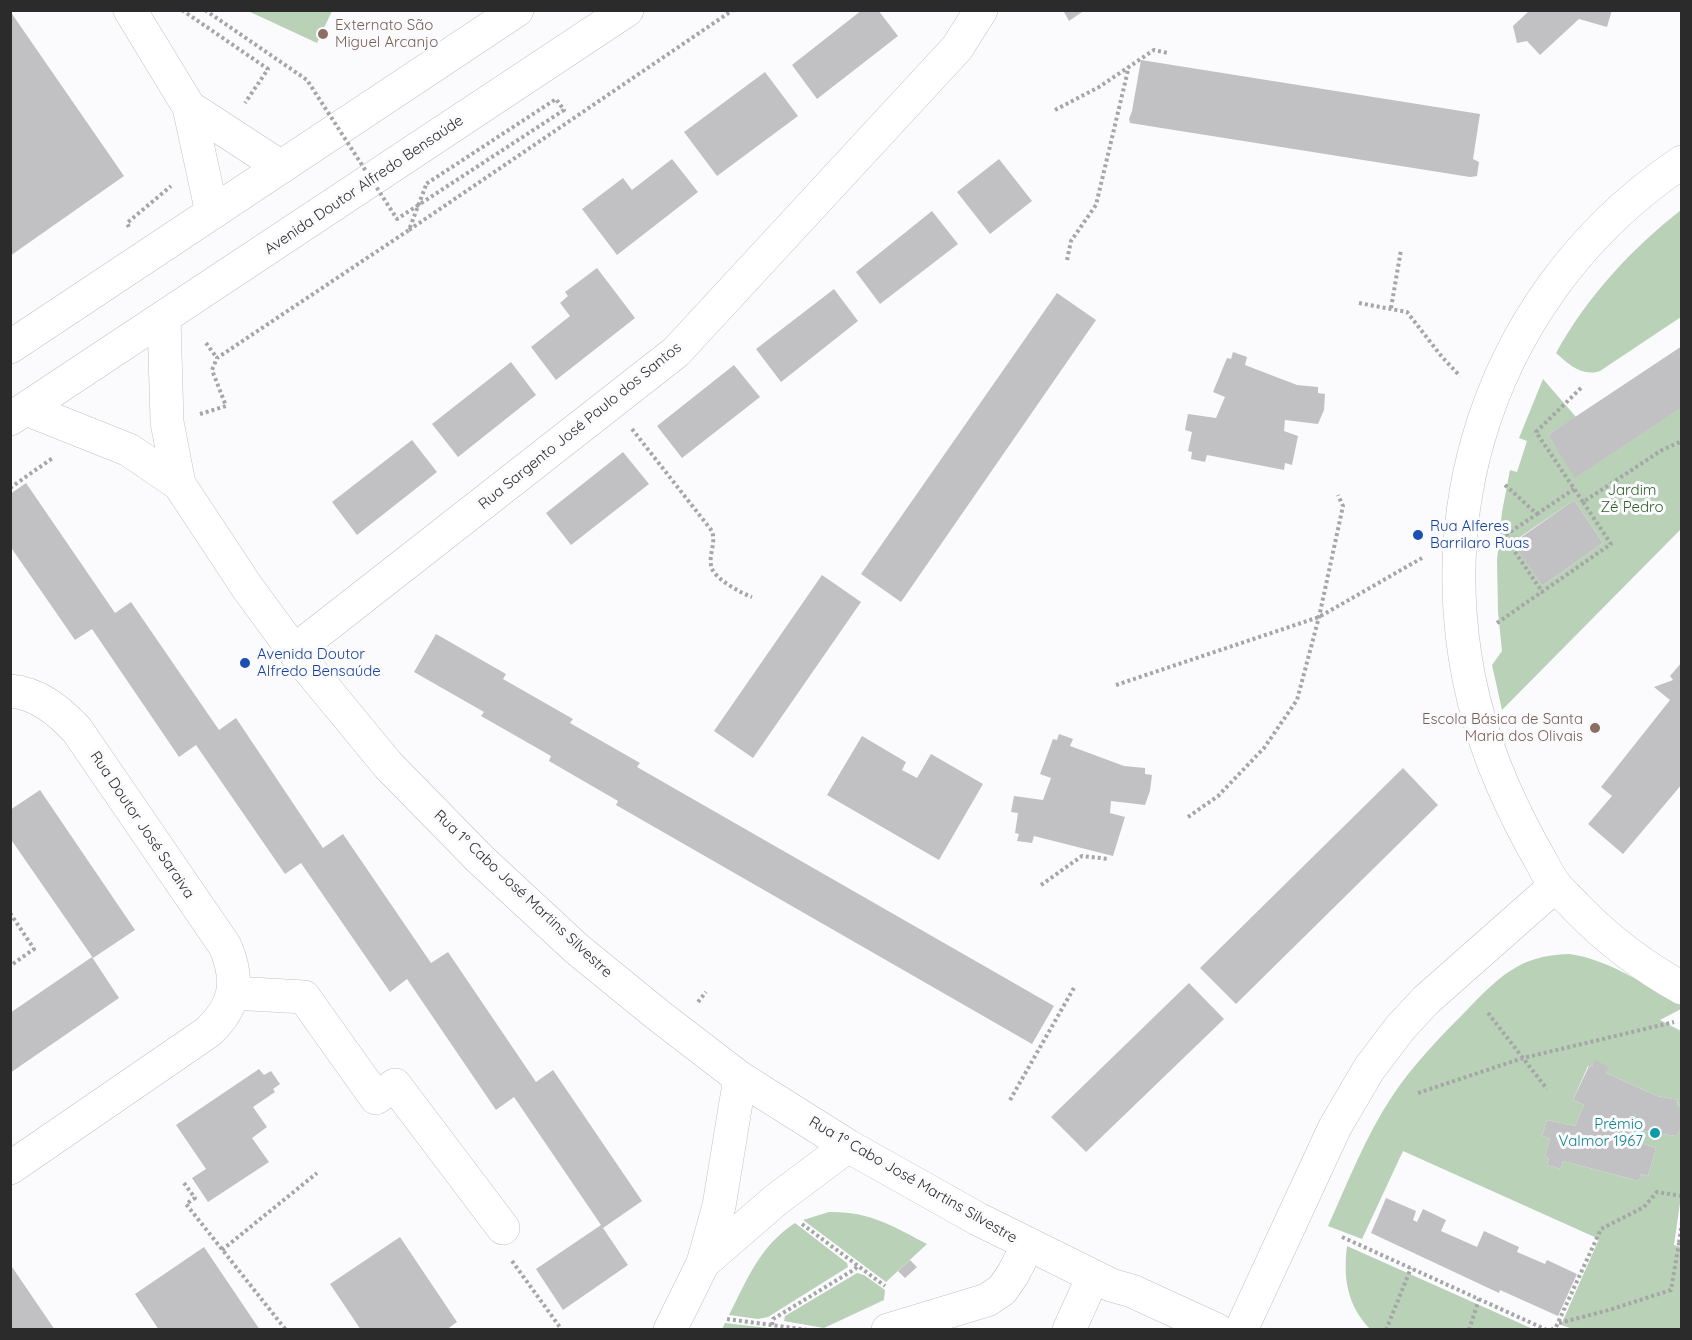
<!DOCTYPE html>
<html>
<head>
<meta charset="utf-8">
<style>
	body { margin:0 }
	#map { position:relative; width:1692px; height:1340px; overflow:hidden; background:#fbfbfe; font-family:Quicksand,sans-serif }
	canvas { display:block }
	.frame { position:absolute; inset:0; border:12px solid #2b2b2c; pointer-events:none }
</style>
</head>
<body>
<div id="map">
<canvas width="1692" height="1340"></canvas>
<div class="frame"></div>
</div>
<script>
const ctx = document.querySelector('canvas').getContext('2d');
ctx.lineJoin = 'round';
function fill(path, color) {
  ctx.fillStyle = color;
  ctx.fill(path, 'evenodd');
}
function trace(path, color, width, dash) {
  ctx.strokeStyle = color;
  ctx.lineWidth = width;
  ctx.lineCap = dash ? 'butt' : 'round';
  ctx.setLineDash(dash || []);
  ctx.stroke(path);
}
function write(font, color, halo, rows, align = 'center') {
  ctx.font = font + ' Quicksand,sans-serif';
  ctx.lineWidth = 6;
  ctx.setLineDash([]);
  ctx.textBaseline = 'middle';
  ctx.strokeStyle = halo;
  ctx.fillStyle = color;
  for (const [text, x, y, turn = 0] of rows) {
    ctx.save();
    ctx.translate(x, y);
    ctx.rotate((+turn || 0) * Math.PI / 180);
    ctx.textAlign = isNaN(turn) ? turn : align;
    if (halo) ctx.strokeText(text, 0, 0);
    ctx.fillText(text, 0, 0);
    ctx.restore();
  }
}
fill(new Path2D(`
	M248,11H332L317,43Z
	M1681,210V317L1600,371C1581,377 1569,364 1556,353C1587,297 1631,249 1681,210Z
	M1543,379L1576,417L1548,435L1576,477L1681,407V529L1502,710L1492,665L1502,651L1498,612L1497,560L1502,512L1510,470L1517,472L1527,441L1519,438ZM1574,500L1603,543L1542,586L1513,542Z
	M1569,954C1609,959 1646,986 1681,1005V1009L1660,1020L1681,1031V1107L1677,1106L1678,1100L1657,1096L1606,1073L1608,1067L1595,1061L1592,1067L1588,1066L1573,1100L1584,1105L1575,1126L1547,1120L1542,1136L1550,1138L1545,1157L1549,1158L1547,1165L1561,1169L1563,1161L1639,1181L1641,1174L1648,1176L1656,1148L1641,1143L1643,1131L1676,1136L1681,1124L1682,1189L1674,1245L1681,1247V1329L1576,1330L1561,1325L1599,1239L1403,1151L1362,1239L1328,1226C1348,1182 1366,1135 1393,1095C1414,1064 1439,1038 1465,1012C1498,978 1519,955 1569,954Z
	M829,1212C869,1211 893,1226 927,1244L886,1282L803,1220Z
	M795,1223L847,1263L848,1267L768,1317L758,1319L729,1315C748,1278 759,1247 795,1223Z
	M1347,1246L1533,1329H1370C1347,1305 1343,1278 1347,1246Z
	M857,1273L864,1275L885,1290L884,1300L824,1328L784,1321L785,1316Z
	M725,1323L777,1329H722Z`), '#b9d1b6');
fill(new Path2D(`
	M862,10H878L898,36L817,99L792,65Z
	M1063,10H1085L1069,21Z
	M1530,10H1612L1607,27L1579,19L1540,55L1527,41L1517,43L1513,26Z
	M10,11L124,176L10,256Z
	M1141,60L1480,114L1473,159L1479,162L1477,176L1470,177L1130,123L1129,119L1132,111Z
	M765,72L798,116L717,176L684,132Z
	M672,159L698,192L617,255L582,209L623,178L632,190Z
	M999,159L1032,201L990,234L957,192Z
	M932,211L958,244L880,304L856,272Z
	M597,268L635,318L556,380L531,347L570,316L560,303L568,296L565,292Z
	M834,289L858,321L781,382L756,349Z
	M1057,293L1096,320L901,602L861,574Z
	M1682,346V407L1575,478L1548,435Z
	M1233,352L1247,357L1245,365L1297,385L1318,387V393L1325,394L1324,410L1318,424L1285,420L1284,431L1298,436L1292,465L1285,463L1284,470L1207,455L1205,462L1191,459L1192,452L1188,451L1192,432L1185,430L1188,414L1216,418L1225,397L1213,392L1227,358L1231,359Z
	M511,362L536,395L458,457L432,424Z
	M734,365L760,397L682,458L657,426Z
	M412,440L437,472L357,535L332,502Z
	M623,452L649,484L571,545L546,513Z
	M26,483L115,613L131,602L219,730L236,718L323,848L343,834L431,963L448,952L536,1082L553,1070L642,1201L603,1228L628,1265L563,1310L536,1269L601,1225L514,1097L496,1110L407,979L390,992L301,863L285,874L196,745L179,757L92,629L75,640L10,546V494Z
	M1574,500L1603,543L1542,586L1513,543Z
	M822,575L861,602L753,758L714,731Z
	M436,634L506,674L503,679L573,719L570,723L640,763L637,767L1054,1006L1032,1044L616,805L618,801L549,761L551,756L481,716L484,712L414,672Z
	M1682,662V784L1623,854L1588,824L1612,796L1601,787L1670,700L1654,687L1673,680L1670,676Z
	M1059,734L1073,739L1070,746L1124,766L1145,768V774L1152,775L1150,791L1145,805L1111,801L1110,813L1125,817L1113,856L1034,836L1032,843L1017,841L1019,834L1015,833L1018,813L1011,812L1014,796L1043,800L1051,778L1040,774L1053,739L1057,740Z
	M862,736L906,762L902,770L917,778L931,754L983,784L939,860L827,795Z
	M1403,768L1438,805L1236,1004L1200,968Z
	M40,790L135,930L93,958L10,838V810Z
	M92,957L119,998L10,1073V1013Z
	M1189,983L1224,1019L1086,1152L1051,1117Z
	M1595,1060L1609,1067L1606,1073L1657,1096L1678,1100L1677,1106L1682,1107V1124L1676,1136L1643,1131L1641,1143L1656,1148L1648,1176L1641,1174L1639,1181L1563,1161L1561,1169L1547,1165L1549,1158L1545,1157L1550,1138L1542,1136L1547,1120L1575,1126L1584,1105L1573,1100L1589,1066L1592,1067Z
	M259,1069L264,1075L271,1071L280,1084L273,1089L275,1092L253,1107L267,1127L252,1138L269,1162L208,1202L192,1178L206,1169L176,1125Z
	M1386,1198L1416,1211L1413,1220L1417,1222L1423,1209L1446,1220L1441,1231L1477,1247L1484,1231L1519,1247L1517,1252L1545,1264L1547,1260L1577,1274L1558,1316L1500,1290L1499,1293L1371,1233Z
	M400,1237L457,1322L446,1330H361L330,1284Z
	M204,1247L260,1330H159L135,1294Z
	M910,1260L917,1267L905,1278L898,1271Z
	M10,1264L55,1330H10Z`), '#c1c1c3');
const minor = new Path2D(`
	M130,10L189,107L212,213
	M189,107L281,167
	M294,651L676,352L957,48L981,10
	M10,691C38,693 59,711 77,730L225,946C240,981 236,1006 208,1032L10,1168
	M233,993L304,997L376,1098L395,1085L503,1228
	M670,1330L703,1263
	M888,1330L987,1300L1002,1290L1013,1274L1028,1245`);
const tertiary = new Path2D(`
	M1682,162C1475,301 1404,559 1503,786C1514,811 1527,837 1541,861C1545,869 1550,879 1556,886C1562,894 1570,900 1576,907C1608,940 1642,966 1682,988
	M164,319L167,422L179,484
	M26,409L129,450L179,484L247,587L294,651L388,765L480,859L577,949L658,1015L740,1078L848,1146L978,1219L1111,1285L1132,1291L1217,1330
	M703,1263L719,1206L740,1078
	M703,1263L777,1199L848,1146
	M1069,1330L1093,1277
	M1241,1330L1335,1127L1369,1069L1400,1028L1426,1000L1555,886`);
const trunk = new Path2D(`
	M10,347L517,10
	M10,419L627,10`);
trace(minor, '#c1c1c3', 34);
trace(tertiary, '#c1c1c3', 34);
trace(trunk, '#c1c1c3', 34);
trace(new Path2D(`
	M182,10L268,69L245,103
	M1055,110L1099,87L1154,50L1168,53
	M129,227L127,223L171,186
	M409,230L733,10
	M1067,260L1071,241L1096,205L1129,66
	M1359,303L1407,312L1442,357L1460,376
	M1391,308L1401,250
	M206,343L217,358
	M1581,388L1536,432L1583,502
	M200,414L226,406L212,370L217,358L409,230L426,185
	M632,429L712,531C716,543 709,554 711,565C712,578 741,593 752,597
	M1505,485L1537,514L1504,536L1543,593
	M10,488L54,457
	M1537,514L1574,489
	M1497,623L1611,544L1583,502L1662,450L1682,441
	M1116,685L1319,617L1422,558
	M1188,817L1218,796L1264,748L1297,700L1319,617L1343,506L1338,495
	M1041,885L1082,856L1109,859
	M10,913L34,949L10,966
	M698,1002L706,992
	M1488,1013L1547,1089
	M1418,1093L1523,1058L1674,1022
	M1010,1100L1075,986
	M184,1183L195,1198L186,1204L286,1330
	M1682,1222L1679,1243L1682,1244
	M802,1224L885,1286
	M1342,1237L1547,1330
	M222,1250L317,1173
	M512,1261L562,1330
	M727,1319L808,1330
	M1559,1323L1609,1310L1671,1290L1679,1243
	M772,1325L773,1319L855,1269L858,1265
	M1386,1330L1411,1268
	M1469,1330L1479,1299
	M1551,1330L1556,1327L1601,1229L1644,1207L1657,1192L1682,1196`), '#a6a6a8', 4, [3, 3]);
trace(minor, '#fff', 33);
trace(tertiary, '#fff', 33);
trace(trunk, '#fff', 33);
trace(new Path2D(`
	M205,10L307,80L397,219L564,110L556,99L426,184`), '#a6a6a8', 4, [3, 3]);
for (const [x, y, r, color] of [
	[323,34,6,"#8d6e63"],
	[1418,535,6,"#1a4fb4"],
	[245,663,6,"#1a4fb4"],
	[1595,728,6,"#8d6e63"],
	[1655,1133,6,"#0f9aa8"]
]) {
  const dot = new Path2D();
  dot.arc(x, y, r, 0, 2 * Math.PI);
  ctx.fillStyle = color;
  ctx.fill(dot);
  trace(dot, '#fbfbfe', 2);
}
write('15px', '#785e54', '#fbfbfe', [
	["Externato São",335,25],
	["Miguel Arcanjo",335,42],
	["Escola Básica de Santa",1583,719,"right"],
	["Maria dos Olivais",1583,736,"right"]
], 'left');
write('15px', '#2b2b2c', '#fbfbfe', [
	["Avenida Doutor Alfredo Bensaúde",364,185,-34],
	["Rua Sargento José Paulo dos Santos",580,426,-39],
	["Rua Doutor José Saraiva",142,825,56],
	["Rua 1º Cabo José Martins Silvestre",523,894,43],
	["Rua 1º Cabo José Martins Silvestre",913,1180,30]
]);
write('15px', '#2f5f29', '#fbfbfe', [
	["Jardim",1632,490],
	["Zé Pedro",1632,507]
]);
write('15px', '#164399', '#fbfbfe', [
	["Rua Alferes",1430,526],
	["Barrilaro Ruas",1430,543],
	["Avenida Doutor",257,654],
	["Alfredo Bensaúde",257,671]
], 'left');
write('15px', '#0d838f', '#fbfbfe', [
	["Prémio",1643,1124],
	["Valmor 1967",1643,1141]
], 'right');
</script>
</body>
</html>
